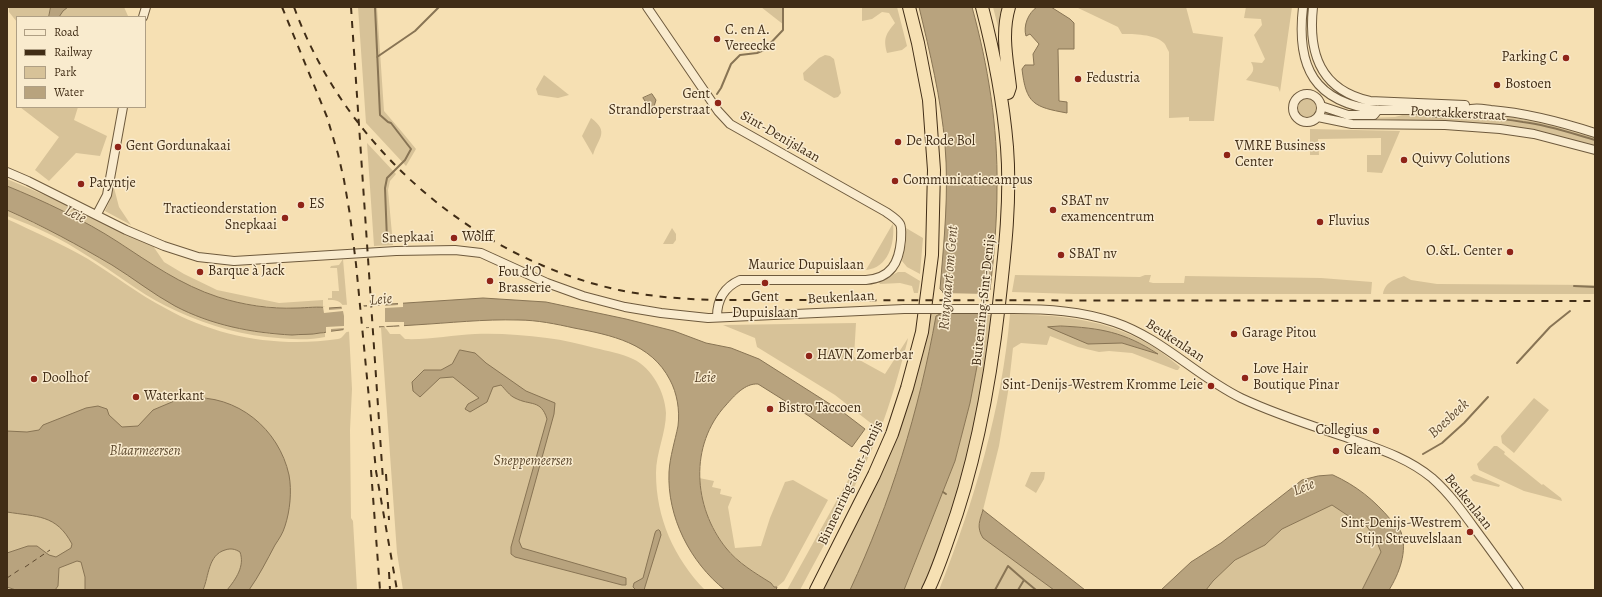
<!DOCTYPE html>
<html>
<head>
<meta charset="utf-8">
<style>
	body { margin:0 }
	#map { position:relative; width:1602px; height:597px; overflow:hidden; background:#f6e0b3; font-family:Alegreya,serif }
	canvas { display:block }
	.frame { position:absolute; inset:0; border:8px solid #412d16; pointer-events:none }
	.legend { position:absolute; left:16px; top:16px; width:130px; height:92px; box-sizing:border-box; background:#f9ebce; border:1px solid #af9f84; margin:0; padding:5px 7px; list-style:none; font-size:12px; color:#412d16 }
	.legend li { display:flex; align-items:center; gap:8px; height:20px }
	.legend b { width:20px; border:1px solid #af9f84 }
</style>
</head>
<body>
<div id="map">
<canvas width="1602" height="597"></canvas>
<div class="frame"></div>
<ul class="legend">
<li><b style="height:5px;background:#f9ebce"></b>Road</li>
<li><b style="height:5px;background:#412d16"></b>Railway</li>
<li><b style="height:11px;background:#d7c298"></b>Park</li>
<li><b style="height:11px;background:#b8a37e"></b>Water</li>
</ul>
</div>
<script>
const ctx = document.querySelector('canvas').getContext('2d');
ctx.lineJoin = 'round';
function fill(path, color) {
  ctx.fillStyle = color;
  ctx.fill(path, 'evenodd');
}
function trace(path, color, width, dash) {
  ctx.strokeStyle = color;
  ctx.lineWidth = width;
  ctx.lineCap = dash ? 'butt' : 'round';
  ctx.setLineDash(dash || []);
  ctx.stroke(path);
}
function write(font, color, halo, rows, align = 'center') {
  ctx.font = font + ' Alegreya,serif';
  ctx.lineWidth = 3;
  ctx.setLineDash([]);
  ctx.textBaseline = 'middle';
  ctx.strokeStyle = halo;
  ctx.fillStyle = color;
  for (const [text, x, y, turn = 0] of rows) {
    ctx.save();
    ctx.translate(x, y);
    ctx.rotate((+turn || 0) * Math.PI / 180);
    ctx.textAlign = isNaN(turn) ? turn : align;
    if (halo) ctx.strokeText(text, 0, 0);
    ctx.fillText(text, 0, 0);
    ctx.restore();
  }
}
fill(new Path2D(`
	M9,7H124L128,16L17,17V22L9,12Z
	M358,7H377L384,111L402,132L416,149L406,166L366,123Z
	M761,7H783L784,25Z
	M862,7H897L907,46L902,50L887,53C883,38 886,34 895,23L889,13L882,12L872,19L862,21Z
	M993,7H1007L1000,35Z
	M1076,7H1186L1193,33L1223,37L1214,121H1189V117L1169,118V52C1167,49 1166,45 1164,43C1155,34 1133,34 1122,34L1118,27Z
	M1246,7H1292L1280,92L1278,87L1246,80C1252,73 1256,71 1251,62L1262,63L1265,59L1254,35L1262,25L1261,19L1244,18Z
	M825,55L830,56L834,59L841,93L838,97L834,98L804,80L803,73L819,58Z
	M544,75L569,95L558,98L538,95L536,89Z
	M1298 108a9 9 0 1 1 18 0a9 9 0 1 1-18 0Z
	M20,107H78L74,120L107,136L100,156L76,153L49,181L35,170L59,137Z
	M1324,111L1367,118L1395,117L1406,114L1452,113L1476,114L1511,117L1550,125L1595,138V148L1532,131L1353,122L1323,115Z
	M591,118C610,132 598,138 593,155L582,136Z
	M1310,129L1400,131L1382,173L1367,172V155H1381V138L1318,139L1319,155H1310Z
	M367,143L396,174L390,181L388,190L393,245L374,246Z
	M7,179L75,208L102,223L153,246L164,262L184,274L217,290L279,303L323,300V307C288,309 253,308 218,297C190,288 165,273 140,257C132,252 124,245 115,240C81,220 44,201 7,186Z
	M113,184L119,207L131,225L105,211L111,198Z
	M7,210L71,241L205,319L240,329L270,334L292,335L325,333V337C307,341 286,339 267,337C232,333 198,322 166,306C138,292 113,271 86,255C62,239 34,226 7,216Z
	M7,219C35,232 62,244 88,259C114,275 138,294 165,308C216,337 279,348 338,339C344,338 344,332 349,331L352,389L350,430L351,518L353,521L357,590H7Z
	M893,224C895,244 888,268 866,270L892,225Z
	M672,228L676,234V240L673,244H663Z
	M906,228L923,238L920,274L907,267L902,261L906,242Z
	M343,259L347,305L343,306C340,300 334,300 328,300V298H332V291H339L337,268H330L331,266L339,265Z
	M898,272H905L920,281L918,293H914L912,286L900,283L880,284L879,282Z
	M1015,275L1140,277L1145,275H1151L1149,282L1153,283H1184L1185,276L1321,278L1372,282L1371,294H1074L1012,292Z
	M1404,276L1411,280L1437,284L1595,285V294H1383C1385,282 1394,280 1404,276Z
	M931,314H940L936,316C919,411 891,503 850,590H822L897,436L913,390L925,347Z
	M1010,314C1054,315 1099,318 1139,339C1154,346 1167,356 1180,367L1178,370H1176L1132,353L1109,351L1099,352L1078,347L1050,336L1047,345L1021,343L1013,348L1008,392L999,446L983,510L979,522V528L1007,554L1054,590H939C974,502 1002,409 1010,314ZM1061,326C1095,328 1128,333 1157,353L1122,343H1111L1048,327Z
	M982,315H993L989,351L969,456L947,527L929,576L922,590H904L955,461L970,403L986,319Z
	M856,323L854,357L885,374L908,338L907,343C899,372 891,402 880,430C858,485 828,537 800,590H787L877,428L835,395L757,347L755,338L723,325Z
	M385,327L390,334H400L405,339C428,340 452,335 475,334C499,333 523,335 547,338C564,340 579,344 595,348C607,351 621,353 633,359C652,368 665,392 666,413C666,433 656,453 656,473C656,518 674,558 705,590H403L397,553L381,328Z
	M1534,398L1549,410L1514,453L1502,443L1501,436Z
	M1494,446H1497L1505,452L1504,454L1542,485L1543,484L1561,498L1562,501L1524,491L1479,470L1477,464Z
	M1031,472H1045L1044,479L1036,493L1025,486Z
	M1474,474L1500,485L1499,487L1473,481L1470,477Z
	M699,478L714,481L712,487L721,489L720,494L732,497L728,507L735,548L761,546L770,518L785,482L793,480L828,500L784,581L777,587H774L771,583C759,575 746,568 736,558C713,537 701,508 699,478Z
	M1332,505L1347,515L1364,523L1375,537L1381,552L1362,590H1206L1213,581L1235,560L1265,545L1282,529Z`), '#d7c298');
const water = new Path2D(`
	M51,7H68L63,11L59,17H49Z
	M919,7H972C988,65 998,127 997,187C997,222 994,256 990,290L984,291L981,316L986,319L970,403L955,461L904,590H850C891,502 919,411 936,316L940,314L943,292L940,289C944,241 949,193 945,145C941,98 930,53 919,7Z
	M1037,7H1051L1070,19L1074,23V49H1058L1059,101L1067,102V113C1034,107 1026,104 1022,69L1025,65H1034L1033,54L1039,44L1030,34L1026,36C1023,26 1028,13 1037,7Z
	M652,94L656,100L652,113L649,112V107L643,98Z
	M7,186C44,201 84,220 118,242C150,263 181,285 218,297C243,305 270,309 296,308C307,308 318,306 329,308L483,298L546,302L626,319L674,331L706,343L731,348L759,359L844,413L865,429L852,447L809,416L758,384C745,383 734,396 726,405C689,445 693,507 726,548C738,563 755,573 771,583L774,587H777L776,590H725C690,562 667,517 669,472C670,456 675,441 678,426C680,410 677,393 670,380C651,343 611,335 574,328C556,324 537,320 518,320C484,319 449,323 414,325C387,327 360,327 333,331C329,331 325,333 320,333C311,335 301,334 292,335C252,333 211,325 175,306C153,294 133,278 112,265C78,245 43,226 7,210Z
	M1061,326C1101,328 1124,332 1158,354L1122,343L1088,344L1048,327Z
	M460,350L475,353L486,363L526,391L555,403L554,414L519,541L522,548L626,578V585H622L515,557L511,554V547L547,419C541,399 530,406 515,398C510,396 505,389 501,385L493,387L487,402L470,412L465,409L468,404L479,398L453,377L440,378L420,397L413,391L412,382L424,370H441L452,364Z
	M189,398C237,394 279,429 289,475C292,491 290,511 285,526C283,533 279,539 275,545C267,560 259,576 249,590H227C236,579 245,566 240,552C235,549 231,548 225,550C208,555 209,576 203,590H85V577L81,562L77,561L59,568L58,586L55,590H16L7,587V553L28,546H37L49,555L56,557L71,548L72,544C56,514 37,517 7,512V431L27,432L39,430L43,425L86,408L98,406L107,409L109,415L122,427L138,426L153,410L179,399Z
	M1333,475C1357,486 1374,500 1391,520C1394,523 1399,527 1401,532C1408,551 1399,574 1389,590H1362L1381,552L1375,537L1364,523L1347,515L1332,505L1282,529L1265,545L1235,560L1213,581L1206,590H1161L1191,562L1221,543L1302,480L1318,476Z
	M983,510L1085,590H1054L983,538C976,527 980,520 983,510Z
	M659,530L660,531L661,535L644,590H636L633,587L634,583L643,578L655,533L656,531Z`);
fill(water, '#b8a37e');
trace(water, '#887454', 1);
fill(new Path2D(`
	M941,293L986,294L984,314H936L939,313Z
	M398,301H403V307L385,308V322H404V328H400L399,325L386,326L388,329H386L384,326H379V330H369V327H366V330L345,332H343L344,328L331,329V333L326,334V327L344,326V316L343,311L324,313L323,307L329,306V310L342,309L341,305L363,304L364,307H367V303L377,302L378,306H380V304L386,302L385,306L398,305Z`), '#f6e0b3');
trace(new Path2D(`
	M375,7L380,115L388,122L391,123L411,149L405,160L387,178L385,188L387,240
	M377,57L415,31L439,7
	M717,94L721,88L731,64L740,55L757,53L764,50L783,30V7
	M1433,117C1464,117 1493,117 1523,122C1548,125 1571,133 1595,140
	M1574,286L1595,287
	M1517,363L1550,327L1570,311
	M1423,454L1442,443L1464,423L1488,397
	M943,492L946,494
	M995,590L1008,566L1024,580
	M1018,590L1024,580L1036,590`), '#887454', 2);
trace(new Path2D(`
	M25,567L50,550
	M7,578L19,570`), '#5f4a30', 1, [5, 4]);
const minor = new Path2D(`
	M647,7L718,111L730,124L886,212C890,215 897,219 900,224C902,228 901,235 901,240C899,263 891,278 866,280H740C724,287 717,300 717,317
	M1303,7C1296,67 1314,103 1378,110H1467C1475,107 1483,109 1491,110C1527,113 1561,122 1595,133
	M1313,7C1308,53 1320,90 1370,101L1465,105
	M143,17L146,7
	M1293 108a14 14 0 1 1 28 0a14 14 0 1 1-28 0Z
	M1321,106L1348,115H1374L1378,110
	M1318,117L1352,124L1445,125L1500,129L1534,134L1595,150
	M7,172L28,181L126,230L164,246L198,257L234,261L396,251L455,250L481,253L547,283L583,296L625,307L661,313L708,318L904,309
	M97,214L107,195L123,107
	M1013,309C1048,309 1081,311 1114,322C1162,338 1196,376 1241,398C1277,415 1316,427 1354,440C1382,450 1409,459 1432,478C1449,493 1462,511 1475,529C1490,549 1505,570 1519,590`);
const highway = new Path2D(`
	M1008,93L1010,87C1007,60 1001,34 1009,7
	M816,590L874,475L892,434L907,388L922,332L932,255L934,170L929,100L918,43L909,7
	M928,590C936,574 942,556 948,539C976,463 990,384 999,304C1005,251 1011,199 1007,147C1003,99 994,53 982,7`);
trace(minor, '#6e5a3d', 10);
trace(highway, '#412d16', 14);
trace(minor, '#f9ebce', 8);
trace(highway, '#f6e0b3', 12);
trace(new Path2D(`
	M282,7L327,117L338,154L344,180L350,215L356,264L376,471L397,590
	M294,7C345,146 469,255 614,289C651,297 689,300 728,300L1595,301
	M351,7L383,480
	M371,470L380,590
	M386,474L389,520
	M389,572L390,590`), '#412d16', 2, [7, 7]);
const minorBridge = new Path2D(`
	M904,309H1013`);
trace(minorBridge, '#6e5a3d', 10, []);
trace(minorBridge, '#f9ebce', 8);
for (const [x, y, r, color] of [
	[717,39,4,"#8f2418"],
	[1566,58,4,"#8f2418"],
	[1078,79,4,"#8f2418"],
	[1497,85,4,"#8f2418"],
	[718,103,4,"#8f2418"],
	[898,142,4,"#8f2418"],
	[118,147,4,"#8f2418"],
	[1227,155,4,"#8f2418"],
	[1404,160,4,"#8f2418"],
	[895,181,4,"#8f2418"],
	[81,184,4,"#8f2418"],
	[301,205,4,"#8f2418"],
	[1053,210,4,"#8f2418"],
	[285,218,4,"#8f2418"],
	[1320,222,4,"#8f2418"],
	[454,238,4,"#8f2418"],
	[1510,252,4,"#8f2418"],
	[1061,255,4,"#8f2418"],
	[200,272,4,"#8f2418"],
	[490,281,4,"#8f2418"],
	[765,283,4,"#8f2418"],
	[1234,334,4,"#8f2418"],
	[809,356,4,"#8f2418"],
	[1245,378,4,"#8f2418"],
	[34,379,4,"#8f2418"],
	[1211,386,4,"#8f2418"],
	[136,397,4,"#8f2418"],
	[770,409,4,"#8f2418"],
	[1376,431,4,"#8f2418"],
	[1336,451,4,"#8f2418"],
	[1470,532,4,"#8f2418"]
]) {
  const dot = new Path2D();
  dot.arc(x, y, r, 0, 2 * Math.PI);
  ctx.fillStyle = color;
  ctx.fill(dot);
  trace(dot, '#f9ebce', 1.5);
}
write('14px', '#412d16', '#f9ebce', [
	["C. en A.",725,31],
	["Vereecke",725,47],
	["Parking C",1558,58,"right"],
	["Fedustria",1086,79],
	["Bostoen",1505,85],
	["Gent",710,95,"right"],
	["Strandloperstraat",710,111,"right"],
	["De Rode Bol",906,142],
	["Gent Gordunakaai",126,147],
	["VMRE Business",1235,147],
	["Center",1235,163],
	["Quivvy Colutions",1412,160],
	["Communicatiecampus",903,181],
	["Patyntje",89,184],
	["SBAT nv",1061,202],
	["examencentrum",1061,218],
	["ES",309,205],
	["Tractieonderstation",277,210,"right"],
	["Snepkaai",277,226,"right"],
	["Fluvius",1328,222],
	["Wolff",462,238],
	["O.&L. Center",1502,252,"right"],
	["SBAT nv",1069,255],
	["Barque à Jack",208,272],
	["Fou d'O",498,273],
	["Brasserie",498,289],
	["Gent",765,298,"center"],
	["Dupuislaan",765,314,"center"],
	["Garage Pitou",1242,334],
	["HAVN Zomerbar",817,356],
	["Love Hair",1253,370],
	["Boutique Pinar",1253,386],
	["Doolhof",42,379],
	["Sint-Denijs-Westrem Kromme Leie",1203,386,"right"],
	["Waterkant",144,397],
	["Bistro Taccoen",778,409],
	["Collegius",1368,431,"right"],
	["Gleam",1344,451],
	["Sint-Denijs-Westrem",1462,524,"right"],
	["Stijn Streuvelslaan",1462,540,"right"]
], 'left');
write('14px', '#412d16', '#f9ebce', [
	["Poortakkerstraat",1458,114,3],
	["Sint-Denijslaan",780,137,30],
	["Snepkaai",408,238,-2],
	["Maurice Dupuislaan",806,266],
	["Beukenlaan",841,298,-3],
	["Buitenring-Sint-Denijs",984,300,-84],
	["Beukenlaan",1175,341,33],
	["Binnenring-Sint-Denijs",851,483,-65],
	["Beukenlaan",1468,502,51]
]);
write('italic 14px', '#5f4b30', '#f9ebce', [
	["Blaarmeersen",145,452],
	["Sneppemeersen",533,462]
]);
write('italic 15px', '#5f4a30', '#f9ebce', [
	["Leie",75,215,27],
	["Ringvaart om Gent",949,278,-85],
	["Leie",381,300,-5],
	["Leie",705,378],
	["Boesbeek",1449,419,-43],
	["Leie",1304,488,-22]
]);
</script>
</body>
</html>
